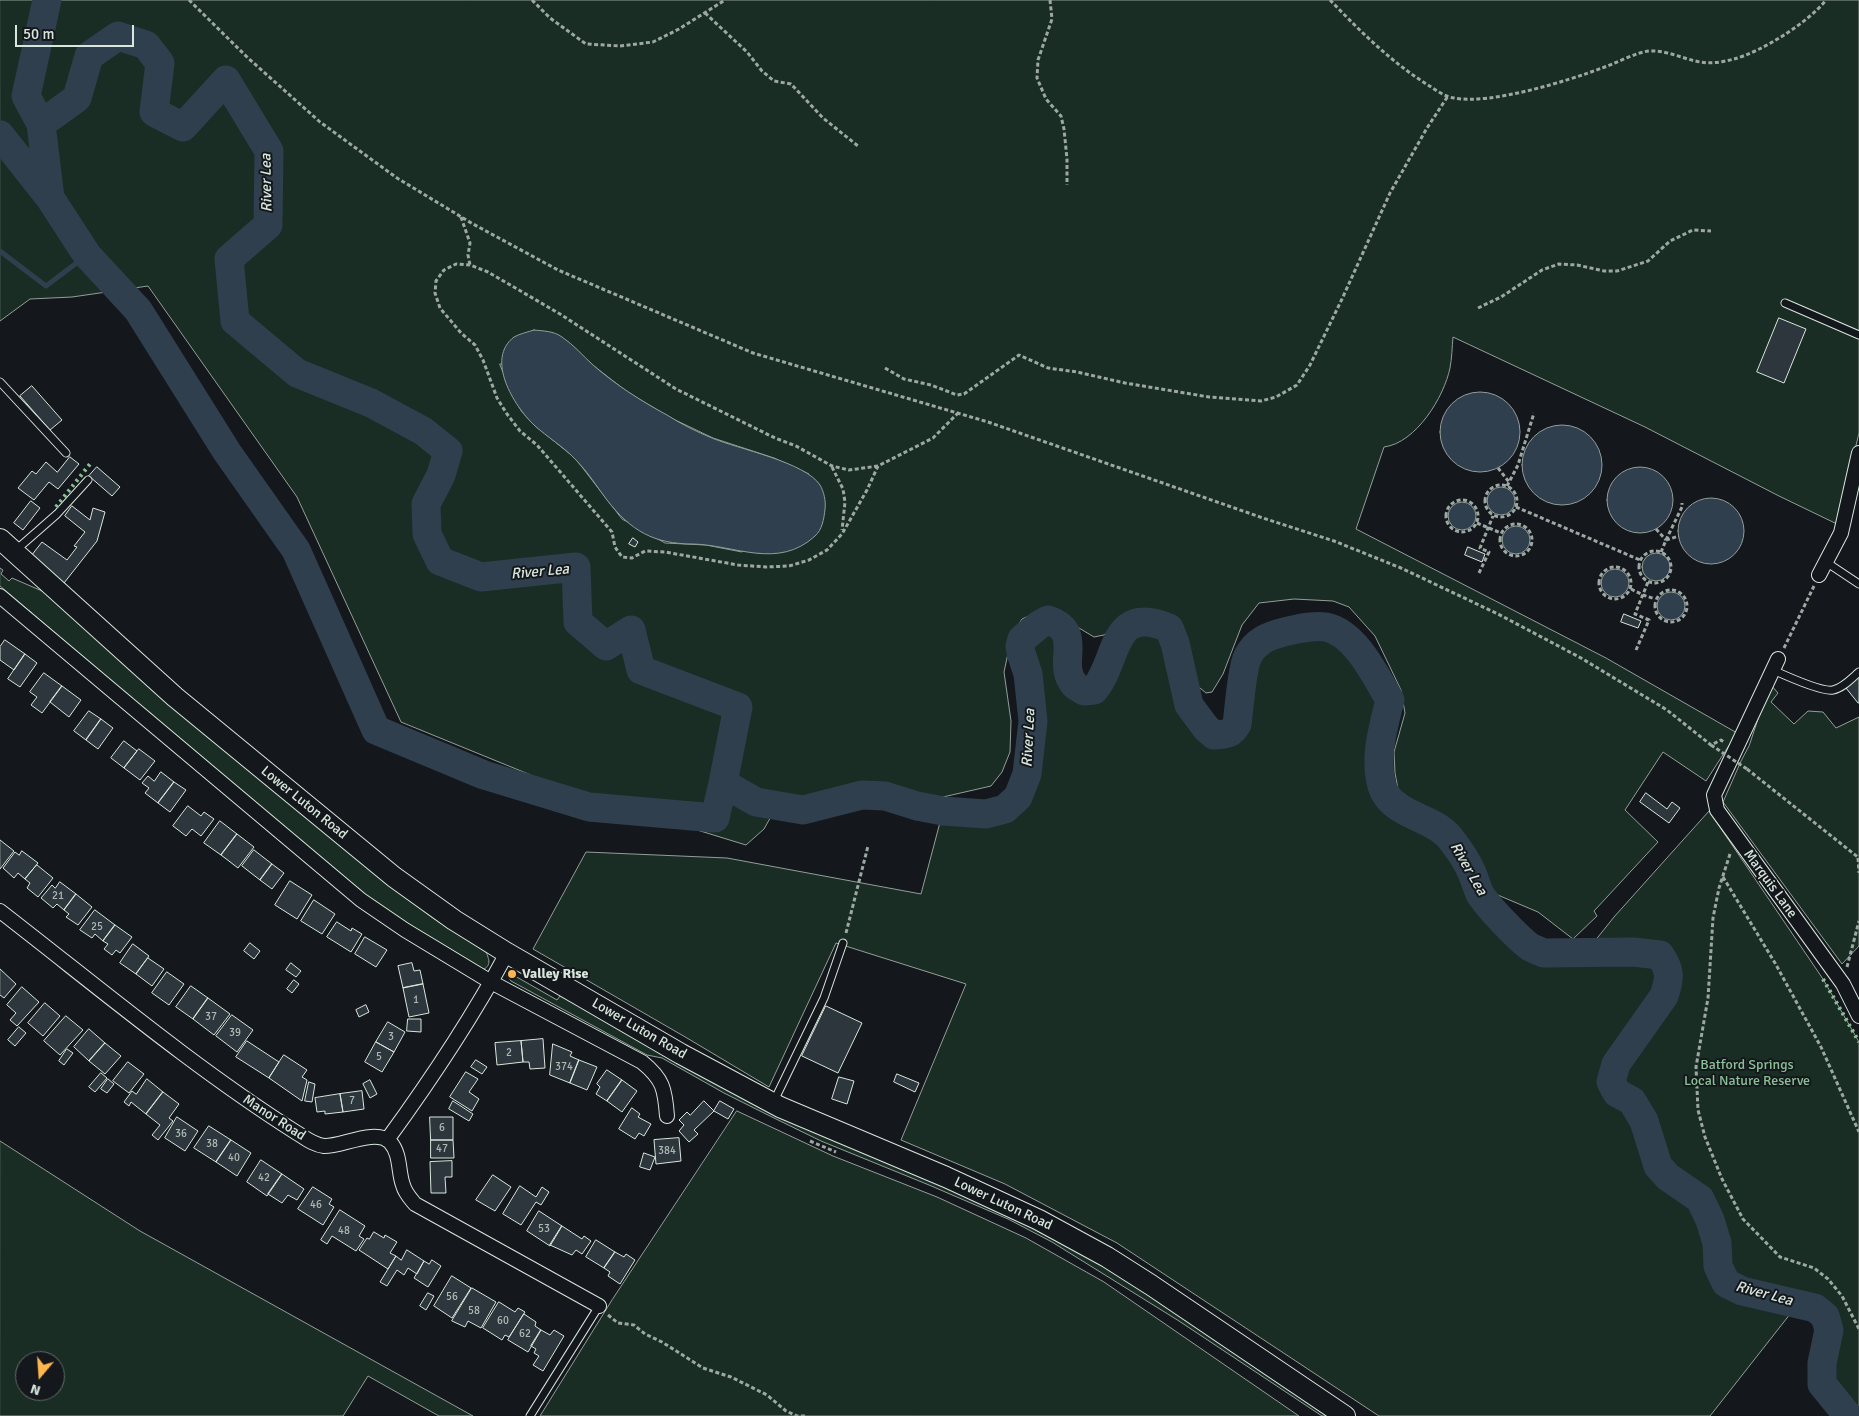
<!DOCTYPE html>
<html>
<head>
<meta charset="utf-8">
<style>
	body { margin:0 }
	#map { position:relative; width:1859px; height:1416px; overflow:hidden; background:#14181c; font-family:Signika,sans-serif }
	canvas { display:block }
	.north { position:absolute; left:15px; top:1351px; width:50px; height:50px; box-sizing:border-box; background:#14181c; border:1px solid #626a69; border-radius:50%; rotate:198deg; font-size:14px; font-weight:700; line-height:20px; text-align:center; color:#d8e6dc }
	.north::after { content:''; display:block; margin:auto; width:18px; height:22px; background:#ffb74d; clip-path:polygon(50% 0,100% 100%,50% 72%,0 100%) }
	.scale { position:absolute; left:15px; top:25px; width:119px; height:22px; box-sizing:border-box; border:2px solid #d8e6dc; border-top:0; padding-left:6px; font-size:15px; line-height:18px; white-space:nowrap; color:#d8e6dc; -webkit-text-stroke:4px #14181c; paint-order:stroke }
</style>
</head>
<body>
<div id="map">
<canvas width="1859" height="1416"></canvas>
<div class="north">N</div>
<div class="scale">50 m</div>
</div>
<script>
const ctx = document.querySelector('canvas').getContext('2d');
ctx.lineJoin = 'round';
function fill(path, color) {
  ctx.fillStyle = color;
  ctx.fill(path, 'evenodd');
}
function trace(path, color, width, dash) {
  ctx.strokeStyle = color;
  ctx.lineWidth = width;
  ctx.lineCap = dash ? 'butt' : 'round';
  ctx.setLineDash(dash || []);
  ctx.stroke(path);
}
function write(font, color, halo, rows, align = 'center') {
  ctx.font = font + ' Signika,sans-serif';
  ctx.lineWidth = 4;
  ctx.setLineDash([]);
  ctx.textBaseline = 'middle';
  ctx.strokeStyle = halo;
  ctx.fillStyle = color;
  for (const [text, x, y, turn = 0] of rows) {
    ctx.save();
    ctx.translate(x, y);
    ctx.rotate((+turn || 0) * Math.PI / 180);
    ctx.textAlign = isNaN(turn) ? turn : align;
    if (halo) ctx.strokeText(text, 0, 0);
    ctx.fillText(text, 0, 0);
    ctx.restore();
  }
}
const green = new Path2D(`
	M0,0H1859V433L1837,524L1779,496L1645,427L1453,337C1452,347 1452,358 1450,368C1444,397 1416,443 1384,447L1356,529L1606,658L1737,733L1706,781L1663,752L1625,810L1658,842L1594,911L1597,916L1573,939L1538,912L1493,893L1483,866L1457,828L1447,819L1419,806L1398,789L1395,773L1394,752L1405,713L1401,690L1375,636L1349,607L1333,601L1294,599L1259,603L1242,625L1223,674L1212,692L1206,693L1194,683L1187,646L1180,627L1163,616L1140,612L1119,621L1104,635L1094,637L1074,625L1062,611L1046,608L1022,619L1012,635L1004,672L1011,721L1010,752L1002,772L991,786L943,797L911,796L890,789L861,787L838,797L812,804L786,803L773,800V813L764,829L746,845L570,791L401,722L297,497L148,286L72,297L30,299L0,321ZM500,364L594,366L626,391L669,417L713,438L774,458L809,474L742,552L706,545L665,543L622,519L575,458L534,425L522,412L513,397Z
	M0,568L3,570L1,574L9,581L12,578L49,594L385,882L433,918L486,952C489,959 492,966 482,970L366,898L0,586Z
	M1048,620C1085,633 1056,663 1074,684C1076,687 1081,689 1084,691L1094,690C1119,662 1110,603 1169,628L1175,643L1189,705L1206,728L1214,735C1225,734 1231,734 1237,724C1239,710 1242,668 1248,656C1256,641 1268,636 1284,632C1298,629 1312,625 1326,627C1356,633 1376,677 1390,700C1383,728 1374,758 1382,786C1390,811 1421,814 1440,827C1451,834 1464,858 1471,870C1475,878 1476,887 1481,894C1490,909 1528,950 1544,952C1558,955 1573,952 1586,952L1614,917L1709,811L1823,979L1859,1042V1416H1848C1842,1408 1824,1390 1822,1382C1817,1359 1842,1324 1816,1309C1811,1305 1803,1305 1798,1304L1710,1416H1379L1117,1243L1005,1184L901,1140L966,984L836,943L769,1087L687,1038L533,949L586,852L727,858L921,894L943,811C963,812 984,817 1003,809C1027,800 1034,741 1033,719C1032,706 1030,691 1029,678C1028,667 1018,656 1020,645C1022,634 1039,625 1048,620Z
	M1770,684L1778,693L1771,702L1794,724L1808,711L1823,712L1836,728L1859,717V946L1842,964L1723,802L1741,761L1749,746Z
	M508,972L557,1000L560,996L750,1099L989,1205L1120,1275L1331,1416H1322L1179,1321L1052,1242L1008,1219L929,1185L821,1141L774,1118L724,1093L662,1058L647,1055L511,981L507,976Z
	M737,1111L833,1156L937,1197L1026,1238L1104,1282L1299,1416H540L612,1300Z
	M0,1141L140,1231L473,1416H439L368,1376L343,1416H0ZM25,1361H55V1391H25Z`);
fill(green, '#1a2d24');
trace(green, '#939e99', 1);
const water = new Path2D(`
	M534,330C543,331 554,331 562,337C574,345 583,356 593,365C616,385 641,401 667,415C681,424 697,432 712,438C738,449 805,462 820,485C824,492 826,501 825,509C824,519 822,530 815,536C778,570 735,545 693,544C654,544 631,531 607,500C597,487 588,472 576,460C564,447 547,437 534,425C514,406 485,359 514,337C519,334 528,332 534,330Z
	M1440 432a40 40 0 1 1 80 0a40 40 0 1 1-80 0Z
	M1522 465a40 40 0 1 1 80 0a40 40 0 1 1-80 0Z
	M1607 500a33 33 0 1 1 66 0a33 33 0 1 1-66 0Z
	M1487 501a14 14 0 1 1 28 0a14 14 0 1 1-28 0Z
	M1678 531a33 33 0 1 1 66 0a33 33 0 1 1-66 0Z
	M1448 516a14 14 0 1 1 28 0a14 14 0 1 1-28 0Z
	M1502 540a14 14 0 1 1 28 0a14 14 0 1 1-28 0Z
	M1642 567a14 14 0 1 1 28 0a14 14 0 1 1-28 0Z
	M1601 583a14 14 0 1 1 28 0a14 14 0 1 1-28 0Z
	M1657 606a14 14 0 1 1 28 0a14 14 0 1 1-28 0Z`);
fill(water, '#2f3f4d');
trace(water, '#939e99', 1);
trace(new Path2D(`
	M0,251L46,286L87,255`), '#2f3f4d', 5);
trace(new Path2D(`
	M47,0L26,96L41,124L77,98L89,56L118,36L146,45L160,63L154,112L183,127L226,80L269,151L268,225L229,259L235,321L297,373L371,403L423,431L448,451L441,475L426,504L427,534L440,561L481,577L576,567L578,622L606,646L631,630L641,670L738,707L723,783L756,802L803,810L862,795L885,796L917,806L943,811L986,814L1005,809L1018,797L1027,774L1033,721L1028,674L1021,653L1020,646L1022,639L1039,625L1048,620C1085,632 1056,663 1074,684C1076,687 1081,689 1084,691L1094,690C1119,661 1110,603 1169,628L1175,643L1189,705L1206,728L1214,735C1225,734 1231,735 1237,724C1239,710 1242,667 1248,656C1256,641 1268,636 1284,632C1298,629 1312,625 1326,627C1356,633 1376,677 1390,700C1383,728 1374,758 1382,786C1391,816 1433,816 1450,838C1458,848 1467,861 1472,873C1475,880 1477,888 1480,894C1488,907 1518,938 1530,947C1534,949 1539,951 1544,953L1633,952L1660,955C1671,971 1670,978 1664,996L1616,1064L1611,1082L1617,1093L1632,1101L1644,1121L1658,1166L1668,1177L1700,1199L1710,1220L1717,1243L1718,1266L1726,1283L1742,1291L1815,1308L1825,1316L1829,1330L1822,1363V1384L1848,1416
	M41,124L50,198
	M0,135L50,198L87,255L138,310L227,452L296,550L376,730L484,775L589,807L715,818L723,783`), '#2f3f4d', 29);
const building = new Path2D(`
	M1779,318L1806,329L1784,383L1757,372Z
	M32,386L62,420L50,430L20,396Z
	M70,457L79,464L58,489L49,482L34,500L18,488L32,471L36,474L46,462L57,472Z
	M97,467L120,487L112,496L89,476Z
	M31,501L40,508L23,530L14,523Z
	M72,506L90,520L93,508L105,512L97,541L64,583L31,556L42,542L67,560L77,547L74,546L85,532L65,516Z
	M633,538L638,542L635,547L629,544Z
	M1468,547L1485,554L1482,562L1465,555Z
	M1624,614L1641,621L1638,628L1621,622Z
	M5,640L25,654L14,670L0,660V647Z
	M25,654L37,663L20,687L8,679Z
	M44,673L62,686L42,713L31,705L37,697L30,692Z
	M1859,677V703H1858L1846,688Z
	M62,686L81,700L69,717L50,702Z
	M89,711L101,719L86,740L74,731Z
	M101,719L113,728L98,749L86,740Z
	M124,741L137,751L124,768L111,758Z
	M139,749L155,761L140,780L124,768Z
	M161,772L174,782L158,803L145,793L149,788L142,783L148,776L154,781Z
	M174,782L186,790L170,812L158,803Z
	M1646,793L1667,809L1672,802L1680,808L1669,823L1640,802Z
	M188,806L201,816L204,812L214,819L201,836L192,829L186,836L173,826Z
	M220,821L237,834L221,855L204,843Z
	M237,834L254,847L238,868L221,855Z
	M0,840L14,851L0,869Z
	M254,850L272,864L260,880L242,866Z
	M22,851L38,863L25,879L18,873L14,878L3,868L15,852L19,855Z
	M272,864L284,873L272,889L260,880Z
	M37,865L53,878L38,897L27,888L30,883L25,879Z
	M290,881L312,895L297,919L275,905Z
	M60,882L76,894L64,910L57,904L53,908L41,898L52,885L55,888Z
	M76,894L92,907L78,925L66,917L69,914L64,910Z
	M314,900L335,914L322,934L301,921Z
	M95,910L115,925L103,941L95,934L92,938L80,930Z
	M337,922L351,931L352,928L362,934L351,952L327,937Z
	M115,925L132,937L120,953L116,950L112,955L104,949L108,944L103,941Z
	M365,937L387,950L376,967L355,954Z
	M250,943L260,951L254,959L244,951Z
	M133,944L149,956L136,974L120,963Z
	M148,958L164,969L152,986L136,974Z
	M291,963L301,971L296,977L286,970Z
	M412,963L414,971L420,970L423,984L403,988L398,966Z
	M0,969L16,984L4,998L0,995Z
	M167,972L184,984L169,1005L152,993Z
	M294,980L299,984L292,993L287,989Z
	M423,984L429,1013L409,1017L403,988Z
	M191,986L208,998L193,1019L176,1007Z
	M22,987L39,1002L17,1026L10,1020L16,1013L7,1005Z
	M208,998L230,1014L214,1035L193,1019Z
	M45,1003L60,1016L43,1036L28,1023Z
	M366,1005L369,1012L359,1017L356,1010Z
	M826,1006L862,1023L838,1073L802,1056Z
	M232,1015L253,1030L237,1052L216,1036Z
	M66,1016L83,1030L60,1055L44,1041Z
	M408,1019H421V1032L407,1031Z
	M388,1022L405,1032L394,1052L376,1042Z
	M19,1027L26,1033L15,1046L8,1040Z
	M89,1029L105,1043L89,1061L74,1047Z
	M543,1039L545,1068L530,1069L529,1062H523L521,1041Z
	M247,1041L279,1062L269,1078L236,1057Z
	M521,1041L523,1062L497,1065L495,1043Z
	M376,1042L394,1052L382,1072L365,1062Z
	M105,1043L121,1056L105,1074L89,1061Z
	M553,1044L572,1052L570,1056L579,1060L570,1083L550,1075Z
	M67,1049L73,1053L64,1065L59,1061Z
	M284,1055L307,1070L302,1077L307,1080L302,1101L269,1078Z
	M476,1060L487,1067L482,1074L471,1067Z
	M579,1060L597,1067L587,1090L570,1083Z
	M128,1062L144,1074L129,1093L113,1081Z
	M607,1070L622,1080L607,1101L596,1094L600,1087L597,1084Z
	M466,1072L478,1079L469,1092L479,1099L472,1111L450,1097Z
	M101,1073L107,1078L95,1092L89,1087Z
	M897,1074L919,1083L915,1092L894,1082Z
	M839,1077L854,1081L847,1104L832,1099Z
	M108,1079L114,1084L107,1093L101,1089Z
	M147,1079L163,1092L146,1114L131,1102L129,1106L124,1102L132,1091L136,1094Z
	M370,1080L377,1094L370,1098L363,1084Z
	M622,1080L637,1091L622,1112L607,1101Z
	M309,1082L315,1084L312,1102L305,1101Z
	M362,1091L364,1109L343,1112L340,1094Z
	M163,1092L179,1104L169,1118L173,1121L158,1140L152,1135L160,1125L146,1114Z
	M340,1094L343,1112L325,1114V1111L317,1112L315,1098Z
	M453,1101L473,1114L469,1121L449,1109Z
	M704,1101L714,1111L694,1130L698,1134L689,1142L679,1131L684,1125L679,1120L687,1112L690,1115Z
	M720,1101L734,1109L728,1119L714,1111Z
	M632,1108L640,1114L638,1117L651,1124L644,1136L639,1133L635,1139L619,1129Z
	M177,1117L198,1131L185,1151L165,1138Z
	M430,1117H453V1140H431Z
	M209,1126L231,1140L216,1162L194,1148Z
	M679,1138L681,1161L656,1164L654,1140Z
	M231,1140L251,1153L237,1176L216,1162Z
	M431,1140H453L454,1158H431Z
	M644,1153L655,1157L650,1170L640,1167Z
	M261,1160L282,1174L267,1196L247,1182Z
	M452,1161V1177H445L446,1193H431L430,1162Z
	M282,1174L304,1189L297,1200L288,1195L282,1203L268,1194Z
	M493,1175L511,1187L495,1211L476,1200Z
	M520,1186L536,1197L542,1187L549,1192L541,1205L536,1202L521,1225L503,1214Z
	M313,1187L332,1199L329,1204L334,1207L323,1225L298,1209Z
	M340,1210L365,1226L359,1236L364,1239L356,1251L332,1236L327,1244L321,1240Z
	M539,1211L562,1226L550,1246L527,1231Z
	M562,1226L582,1239L584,1236L591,1241L582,1254L576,1250L572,1255L550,1245Z
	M374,1232L384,1238L385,1235L397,1242L390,1253L396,1256L388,1269L359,1250L367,1238L369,1239Z
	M596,1240L615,1252L604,1268L586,1257Z
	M407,1250L424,1261L417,1274L408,1268L404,1275L397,1270L387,1286L380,1282L396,1256L401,1260Z
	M615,1252L624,1257L626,1254L635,1260L620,1284L608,1276L610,1272L604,1268Z
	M432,1260L441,1266L428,1287L414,1278L424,1261L429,1264Z
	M452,1276L471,1288L452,1318L434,1306Z
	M472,1288L496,1302L481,1328L468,1321L465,1327L452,1321Z
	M428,1293L434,1296L426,1310L420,1306Z
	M499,1302L515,1312L518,1308L525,1312L509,1337L505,1335L502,1340L483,1328Z
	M524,1314L536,1322L535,1326L541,1330L528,1352L508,1340Z
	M541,1330L550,1335L554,1330L564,1336L543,1371L533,1365L539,1356L534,1353L536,1349L531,1346Z`);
fill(building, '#2c363c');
trace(building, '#d8e6dc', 1);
const service = new Path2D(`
	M1785,303L1859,335
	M0,382L66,453
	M16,550L57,514L88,480
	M1826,562L1859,584
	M1773,670C1784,675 1822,692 1833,690C1843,688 1852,678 1859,672
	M774,1101L824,998L843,943
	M530,1416L599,1306`);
const minor = new Path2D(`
	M1819,575L1841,533L1859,453
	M0,596L361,900L405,930L491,982L642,1062C663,1079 665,1089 667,1116
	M1778,659L1714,795L1717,810L1843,984L1859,1016
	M0,911C97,986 193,1067 297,1133C305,1138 314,1145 324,1146C340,1147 376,1128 390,1142C401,1154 398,1172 403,1185C405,1193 410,1198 415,1204L599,1306
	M387,1140C430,1081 472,1018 507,953`);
const secondary = new Path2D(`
	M0,539L175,697L394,877L454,920L507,953L681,1054L780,1107L946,1177L1039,1220L1107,1257L1151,1285L1345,1416`);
trace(service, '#d8e6dc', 9);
trace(minor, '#d8e6dc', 16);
trace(secondary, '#d8e6dc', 22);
trace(new Path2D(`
	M189,0L248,58L320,122L397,178L473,224L558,270L753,353L988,422L1263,518L1334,541L1401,568L1498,614L1581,658L1667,710L1711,745L1721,740L1724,742
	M532,0L550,18L586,44L620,46L653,42L679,29L725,0
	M1050,0L1052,19L1038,60L1037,78L1046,99L1061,116L1064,129L1067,159V185
	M1330,0C1360,31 1391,62 1428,85C1436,90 1445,97 1454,98C1491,105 1567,81 1602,68C1614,64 1637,52 1649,51C1667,50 1683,59 1700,62C1711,64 1723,62 1734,59C1761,52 1809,22 1826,0
	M705,13L747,52L762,71L774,81L791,84L823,118L858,146
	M461,217L470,243L468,255L470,265
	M1478,308L1501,297L1542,270L1559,264L1577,265L1604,271H1617L1648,261L1670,241L1693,230L1711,231
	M885,368L904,379L931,385L957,395L964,394L1019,355L1048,368L1077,372L1125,383L1209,397L1261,401L1276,397L1297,385L1310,365L1342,299L1390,193L1427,128L1448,96
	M878,466L849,470L832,466L796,446L775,438L676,389L560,314L488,272L470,265L456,264L444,270L436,281L435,293L440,308L461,333L475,345L483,360L497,398L507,414L520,431L537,445L612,532L615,547L622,557L632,558L645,551L665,552L738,565L766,567L789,566L809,560L827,550L842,534L867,490L878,466L933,438L958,413
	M832,467L843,489L845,502L842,530
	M1498,468L1509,482
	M1485 501a16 16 0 1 1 32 0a16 16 0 1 1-32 0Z
	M1507,486L1518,465L1534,413
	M1446 516a16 16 0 1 1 32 0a16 16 0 1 1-32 0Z
	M1516,507L1640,560
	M1477,523L1501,533
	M1500 540a16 16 0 1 1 32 0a16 16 0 1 1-32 0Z
	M1656,529L1666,540
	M1666,540L1682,507V503
	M1639 567a16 16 0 1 1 32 0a16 16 0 1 1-32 0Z
	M1661,552L1666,540L1679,536
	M1599 583a16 16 0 1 1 32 0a16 16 0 1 1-32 0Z
	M1479,573L1489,552L1480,548L1493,516
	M1631,589L1643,595L1655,599
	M1655 606a16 16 0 1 1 32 0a16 16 0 1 1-32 0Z
	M1784,648L1814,586
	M1636,650L1649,620L1635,614L1648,582
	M1747,769L1859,858
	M1730,854L1719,888L1713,918L1708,998L1696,1067L1698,1110L1705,1137L1722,1179L1743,1219L1780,1257L1814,1268L1828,1279L1842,1296L1859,1329
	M1858,858L1859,873
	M1723,877L1775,963L1821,1047L1859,1132
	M846,933L868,846
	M1847,967L1859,921
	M810,1141L836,1152
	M608,1315L618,1323L634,1325L645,1334L662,1342L703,1368L731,1377L767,1395L786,1411L797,1416H805`), '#9da8a2', 3, [4, 2.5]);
trace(service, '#14181c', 7);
trace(minor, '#14181c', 14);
trace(secondary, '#14181c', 20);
trace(new Path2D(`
	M1711,745L1747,769`), '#9da8a2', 3, [4, 2.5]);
trace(new Path2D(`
	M56,507L90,464
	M1823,979L1859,1042`), '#8ac095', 4, [2.5, 4]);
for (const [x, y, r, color] of [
	[512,974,5,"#ffb74d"]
]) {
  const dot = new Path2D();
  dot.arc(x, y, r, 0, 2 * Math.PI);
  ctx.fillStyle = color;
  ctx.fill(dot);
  trace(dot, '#14181c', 2);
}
write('11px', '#adbab4', null, [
	["21",58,896],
	["25",97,927],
	["1",416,1000],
	["37",211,1017],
	["39",235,1033],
	["3",391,1037],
	["2",509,1053],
	["5",379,1057],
	["374",564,1067],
	["7",352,1101],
	["6",442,1128],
	["36",181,1134],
	["38",212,1144],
	["47",442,1149],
	["384",667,1151],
	["40",234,1158],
	["42",264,1178],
	["46",316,1205],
	["53",544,1229],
	["48",344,1231],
	["56",452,1297],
	["58",474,1311],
	["60",503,1321],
	["62",525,1334]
]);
write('14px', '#d8e6dc', '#14181c', [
	["Lower Luton Road",304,803,39],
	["Marquis Lane",1770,884,54],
	["Lower Luton Road",639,1029,30],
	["Manor Road",274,1118,33],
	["Lower Luton Road",1003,1204,25]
]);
write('bold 14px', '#d8e6dc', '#14181c', [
	["Valley Rise",522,974]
], 'left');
write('14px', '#8ac095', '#14181c', [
	["Batford Springs",1747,1065],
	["Local Nature Reserve",1747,1081]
]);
write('italic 15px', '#d8e6dc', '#14181c', [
	["River Lea",267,183,-91],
	["River Lea",540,572,-5],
	["River Lea",1029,738,-87],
	["River Lea",1468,869,60],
	["River Lea",1764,1294,15]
]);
</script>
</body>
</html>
